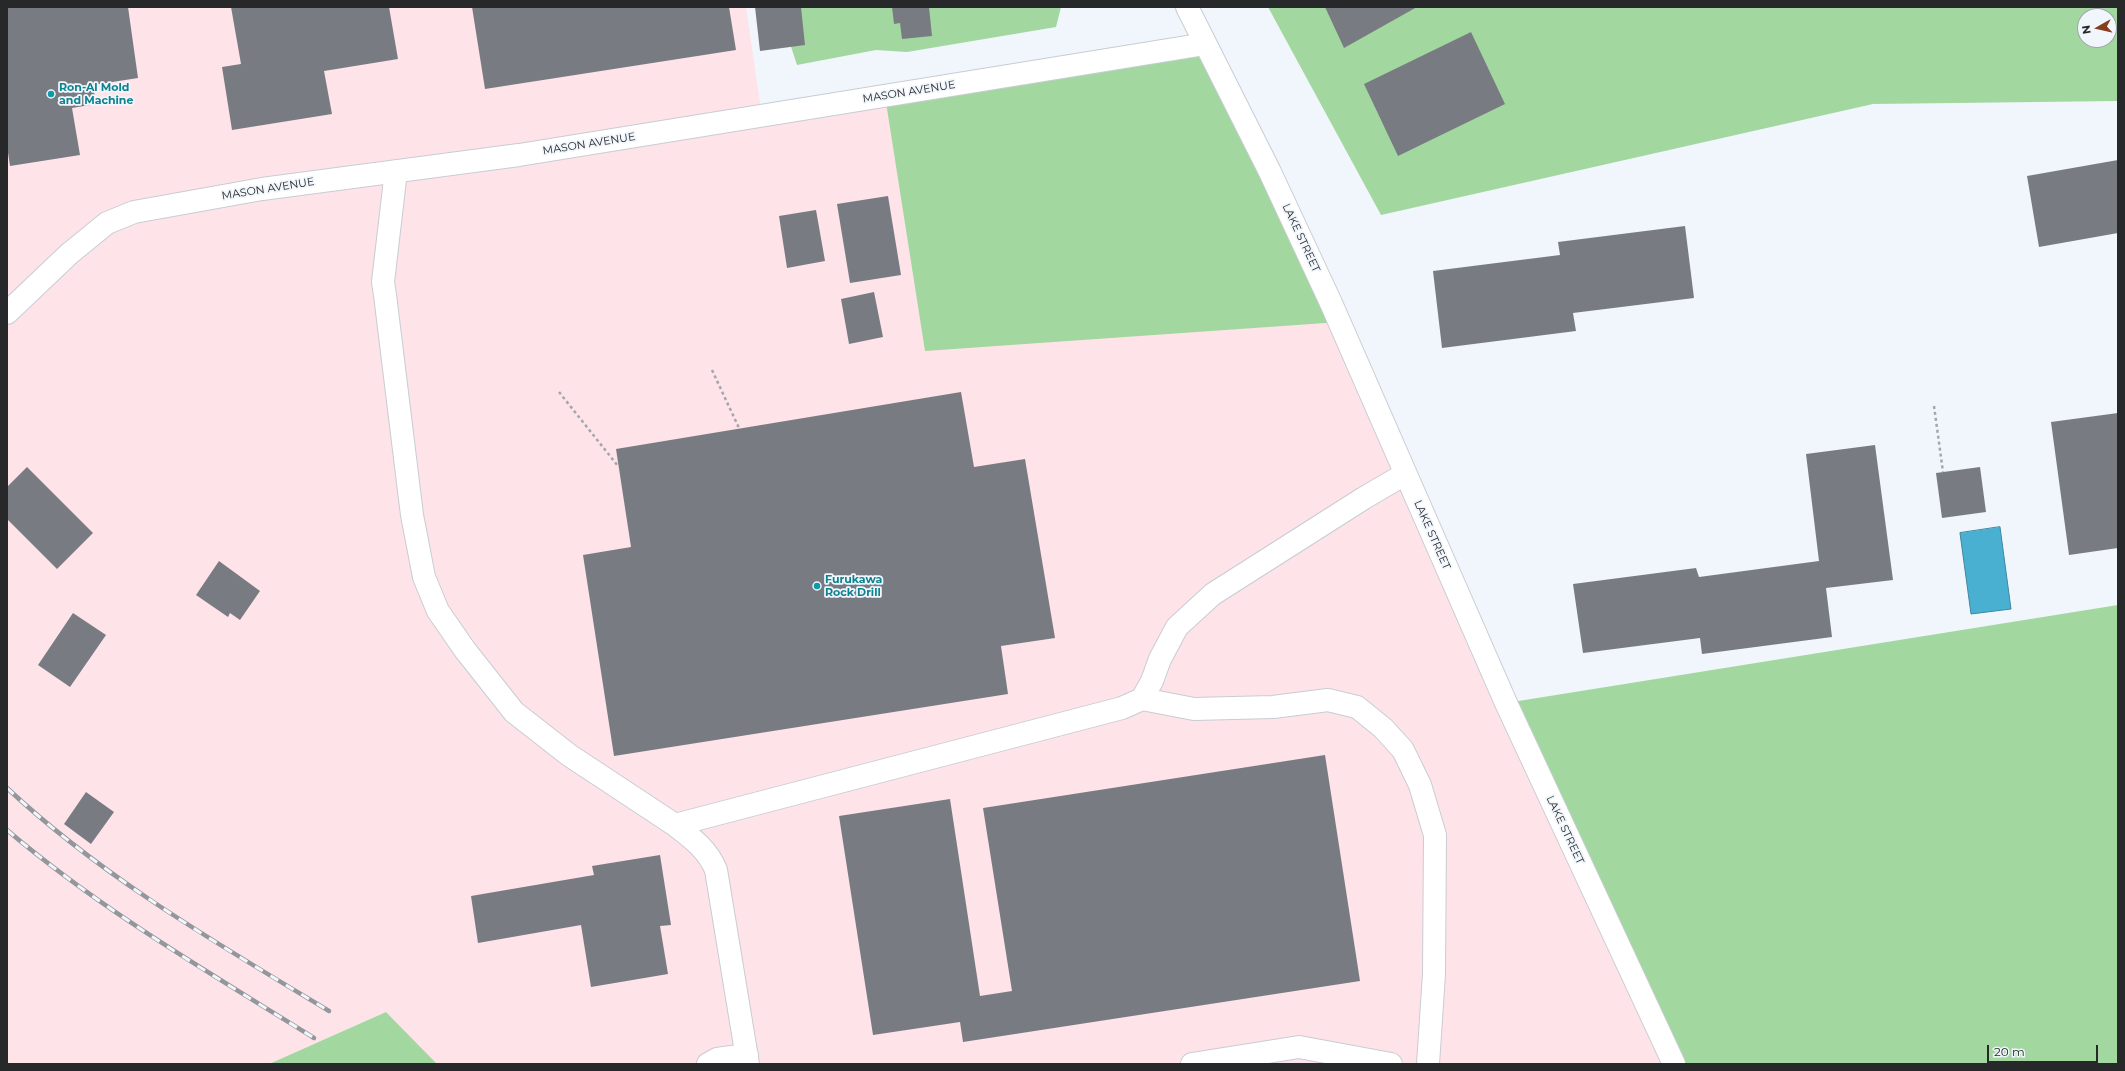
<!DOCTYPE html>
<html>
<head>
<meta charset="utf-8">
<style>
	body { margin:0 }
	#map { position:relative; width:2125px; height:1071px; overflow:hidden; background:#f0f6fc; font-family:Montserrat,sans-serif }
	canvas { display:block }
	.frame { position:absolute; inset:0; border:8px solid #26282a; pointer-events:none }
	.north { position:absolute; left:2077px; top:8px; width:40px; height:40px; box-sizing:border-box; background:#f0f6fc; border:1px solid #9fa4a8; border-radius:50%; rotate:262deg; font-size:11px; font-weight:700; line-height:16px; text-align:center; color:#26282a }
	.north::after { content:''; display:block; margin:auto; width:14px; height:18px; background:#863e1f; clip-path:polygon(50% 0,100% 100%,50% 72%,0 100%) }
	.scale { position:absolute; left:1987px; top:1045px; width:111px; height:18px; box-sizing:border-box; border:2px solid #26282a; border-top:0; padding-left:5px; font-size:12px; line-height:14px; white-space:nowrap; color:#26282a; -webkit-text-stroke:3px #f0f6fc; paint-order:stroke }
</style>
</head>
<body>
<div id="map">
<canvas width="2125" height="1071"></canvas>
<div class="frame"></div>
<div class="north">N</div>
<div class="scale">20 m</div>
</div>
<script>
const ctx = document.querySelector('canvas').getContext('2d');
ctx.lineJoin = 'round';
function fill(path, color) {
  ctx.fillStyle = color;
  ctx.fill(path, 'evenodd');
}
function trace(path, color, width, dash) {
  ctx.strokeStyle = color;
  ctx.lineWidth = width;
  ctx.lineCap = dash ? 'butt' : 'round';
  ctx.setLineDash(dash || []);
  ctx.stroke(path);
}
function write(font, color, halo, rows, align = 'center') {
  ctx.font = font + ' Montserrat,sans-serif';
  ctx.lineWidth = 3.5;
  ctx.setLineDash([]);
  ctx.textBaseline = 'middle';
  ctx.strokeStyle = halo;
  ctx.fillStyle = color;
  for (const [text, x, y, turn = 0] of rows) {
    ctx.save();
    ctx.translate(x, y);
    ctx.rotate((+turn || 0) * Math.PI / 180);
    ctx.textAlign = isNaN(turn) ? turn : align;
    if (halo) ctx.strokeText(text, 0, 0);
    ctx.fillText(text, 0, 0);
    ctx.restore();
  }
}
fill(new Path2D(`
	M7,7H746L762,116L1205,44L1674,1064H437L386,1012L269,1064H7Z`), '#fee3e9');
fill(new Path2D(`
	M778,7H1061L1056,27L907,52L876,50L797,65Z
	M1268,7H2118V101L1873,104L1381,215ZM2085,16H2109V40H2085Z
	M1205,44L1340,322L925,351L885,96Z
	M2118,605V1064H1671L1506,703Z
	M386,1012L437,1064H269Z`), '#a3d7a0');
const water = new Path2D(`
	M2000,527L2011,609L1971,614L1960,533Z`);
fill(water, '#4ab0d1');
trace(water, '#3f879f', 1);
fill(new Path2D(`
	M7,7H128L138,78L93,85L96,104L72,108L80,155L10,166L7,146Z
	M231,7H389L398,59L324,71L332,114L232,130L222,67L241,64Z
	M472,7H729L736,50L485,89Z
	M755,7H801L805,45L760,51Z
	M892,7H929L932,36L902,39L900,23L894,24Z
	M1325,7H1417L1344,48Z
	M1471,32L1505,104L1398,156L1364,84Z
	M2118,160V233L2039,247L2027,176Z
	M888,196L901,275L850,283L837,204Z
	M816,210L825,261L787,268L779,216Z
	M1685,226L1694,298L1573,313L1576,331L1442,348L1433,271L1560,255L1558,242Z
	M874,292L883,337L849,344L841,299Z
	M961,392L974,467L1025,459L1055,638L1001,646L1008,694L614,756L583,555L631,547L616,449Z
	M2118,413V548L2069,555L2051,422Z
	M1875,445L1893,580L1826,588L1832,637L1702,654L1700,638L1583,653L1573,584L1696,568L1699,577L1819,561L1806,454Z
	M27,467L93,533L57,569L7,519V487Z
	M1980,467L1986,512L1942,518L1936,473Z
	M219,561L260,591L240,620L230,613L228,617L196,595Z
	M73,613L106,635L70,687L38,665Z
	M1325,755L1360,981L963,1042L960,1022L873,1035L839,816L950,799L980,996L1012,991L983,808Z
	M86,792L114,812L91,844L64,824Z
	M660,855L671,925L660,926L668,974L591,987L581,925L478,943L471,896L594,875L592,866Z`), '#787c82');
const minor = new Path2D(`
	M1187,7L1270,172L1331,303L1506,703L1674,1064
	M396,171L383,282L385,295L412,515L424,577L438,611L465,650L514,712L569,755L675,825L1122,708L1142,699L1152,681L1160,659L1177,627L1213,594L1364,498L1405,474
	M7,313L69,254L107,223L134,212L262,189L519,155L1205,44
	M1142,699L1194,709L1273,707L1328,700L1357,707L1383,728L1403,750L1420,785L1435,835L1434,974L1428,1064
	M675,825C692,838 708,850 716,870L748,1064
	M708,1064L717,1059L747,1055
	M1192,1064L1299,1047L1391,1064`);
trace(minor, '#c8cdd3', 24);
trace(new Path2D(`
	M712,370L739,428
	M559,392L618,466
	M1934,406L1943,472`), '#a3a7ac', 2.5, [3, 3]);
trace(minor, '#fff', 22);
const rail = new Path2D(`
	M7,788C102,877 218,944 329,1011
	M7,830C101,910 210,973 314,1038`);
trace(rail, '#93979b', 4.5);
trace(rail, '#f0f6fc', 3, [9]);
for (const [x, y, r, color] of [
	[51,94,4,"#0f9aa8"],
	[817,586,4,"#0f9aa8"]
]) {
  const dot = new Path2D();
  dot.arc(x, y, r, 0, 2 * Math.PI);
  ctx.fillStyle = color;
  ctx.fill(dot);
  trace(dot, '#f0f6fc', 1.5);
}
write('bold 11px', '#0d838f', '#f0f6fc', [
	["Ron-Al Mold",59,88],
	["and Machine",59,101],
	["Furukawa",825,580],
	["Rock Drill",825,593]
], 'left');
write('11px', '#26282a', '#f0f6fc', [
	["MASON AVENUE",909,92,-9],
	["MASON AVENUE",589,144,-9],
	["MASON AVENUE",268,189,-9],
	["LAKE STREET",1301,238,65],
	["LAKE STREET",1432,535,66],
	["LAKE STREET",1565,830,65]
]);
</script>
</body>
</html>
